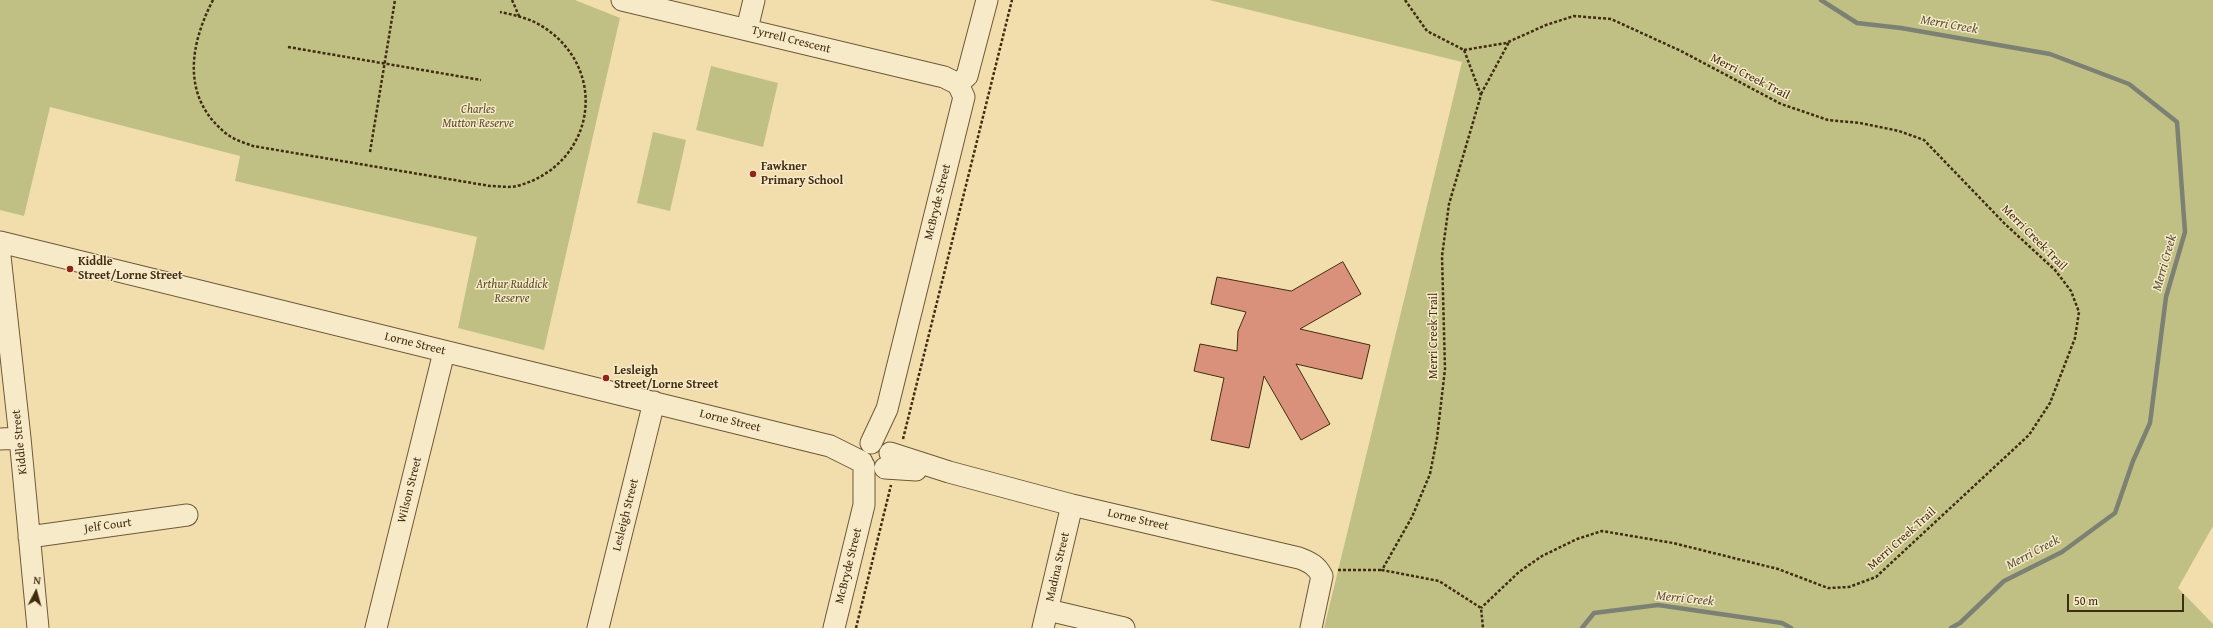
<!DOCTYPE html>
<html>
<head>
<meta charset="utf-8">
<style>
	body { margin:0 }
	#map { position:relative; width:2213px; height:628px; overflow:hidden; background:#f2deac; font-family:"Gentium Book Plus",serif }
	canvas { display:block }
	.north { position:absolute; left:16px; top:572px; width:40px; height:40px; -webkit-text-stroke:3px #f7eac9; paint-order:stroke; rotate:6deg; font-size:11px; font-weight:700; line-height:16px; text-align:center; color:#422c11 }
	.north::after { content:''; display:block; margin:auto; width:14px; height:18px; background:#422c11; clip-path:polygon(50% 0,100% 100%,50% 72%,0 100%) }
	.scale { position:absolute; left:2067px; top:594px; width:117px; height:18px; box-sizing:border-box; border:2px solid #422c11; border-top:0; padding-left:5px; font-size:12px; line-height:14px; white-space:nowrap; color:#422c11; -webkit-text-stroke:3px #f7eac9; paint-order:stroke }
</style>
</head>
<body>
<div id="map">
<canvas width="2213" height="628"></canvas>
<div class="north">N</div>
<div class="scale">50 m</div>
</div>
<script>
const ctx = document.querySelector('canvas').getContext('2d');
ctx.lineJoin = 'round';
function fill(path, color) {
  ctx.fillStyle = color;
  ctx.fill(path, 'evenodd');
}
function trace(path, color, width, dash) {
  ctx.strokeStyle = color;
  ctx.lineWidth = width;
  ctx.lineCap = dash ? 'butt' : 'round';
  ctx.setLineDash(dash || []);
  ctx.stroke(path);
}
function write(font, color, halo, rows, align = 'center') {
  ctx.font = font + ' "Gentium Book Plus",serif';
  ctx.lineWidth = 3;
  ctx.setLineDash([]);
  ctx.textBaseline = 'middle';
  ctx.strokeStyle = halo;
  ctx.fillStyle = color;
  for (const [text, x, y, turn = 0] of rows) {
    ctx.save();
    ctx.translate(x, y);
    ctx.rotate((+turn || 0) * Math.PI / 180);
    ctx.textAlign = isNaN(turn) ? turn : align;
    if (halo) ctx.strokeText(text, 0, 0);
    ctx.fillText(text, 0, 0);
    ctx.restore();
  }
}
fill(new Path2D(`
	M0,0H575L620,18L544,350L458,328L477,237L235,181L240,156L50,107L24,216L0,210Z
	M1209,0H2213V526L2178,588L2213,624V628H1324L1462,62Z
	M711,66L778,83L763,147L696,130Z
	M653,132L686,140L670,211L637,203Z`), '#c0c085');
trace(new Path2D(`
	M1821,0L1857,23L1901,28L2050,54L2129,84L2177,122L2185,232L2166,297L2150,423L2133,461L2115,513L2062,552L2004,581L1960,623L1951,628
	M1582,628L1594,613L1658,605L1782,623L1791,628`), '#7c8174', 4.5);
const building = new Path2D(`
	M1343,262L1361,294L1300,329L1370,345L1362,379L1296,364L1330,424L1301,440L1264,376L1249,448L1211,440L1224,378L1194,371L1200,344L1237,351L1238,331L1246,312L1211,304L1217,277L1291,291Z`);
fill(building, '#d9917b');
trace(building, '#422c11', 1);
const minor = new Path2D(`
	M622,0L944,77L958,84
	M747,29L754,0
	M0,242L830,446L862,462
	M0,256L20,438L38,628
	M0,439L20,438
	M871,443L887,409L964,97L958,84L967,76L987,0
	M890,453L949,472L1072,505L1299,558C1310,562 1317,566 1322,576L1311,628
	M885,468L916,470
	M29,537L187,515
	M1048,610L1124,628
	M376,628L444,352
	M598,628L654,402
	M834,628L864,505V466
	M1043,628L1072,505`);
trace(minor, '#6e5838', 23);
trace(new Path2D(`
	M213,0C189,46 181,99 228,135C235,140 245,143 253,146L490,186C499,186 509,188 517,186C596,165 611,67 540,25C528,18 514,15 500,12
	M512,0L519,16
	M1405,0L1427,31L1464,50L1481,95L1449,204L1442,256L1445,369L1437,438L1430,474L1412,517L1382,570L1439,581L1481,608L1483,628
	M288,47L481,80
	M1464,50L1506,43L1546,25L1574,16L1611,19L1681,51L1781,104L1828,120L1860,123L1899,131L1924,140L2005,224L2055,270L2071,291L2079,312L2075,338L2050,403L2029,435L1876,577L1849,587L1828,588L1778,569L1673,543L1602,531L1577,539L1542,556L1519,572L1481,608
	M1481,94L1509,42
	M370,152L395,0
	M903,439L1012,0
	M1338,570H1382
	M856,628L891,485`), '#422c11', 2.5, [3, 2]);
trace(minor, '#f7eac9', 21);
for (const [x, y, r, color] of [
	[753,174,4,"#8f2418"],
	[70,269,4,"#8f2418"],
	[606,378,4,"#8f2418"]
]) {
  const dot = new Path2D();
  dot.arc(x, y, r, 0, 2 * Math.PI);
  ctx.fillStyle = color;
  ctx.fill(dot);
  trace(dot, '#f7eac9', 1.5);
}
write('12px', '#422c11', '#f7eac9', [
	["Tyrrell Crescent",791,40,14],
	["Merri Creek Trail",1750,77,27],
	["McBryde Street",938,202,-76],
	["Merri Creek Trail",2034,238,45],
	["Merri Creek Trail",1434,336,-90],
	["Lorne Street",415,344,14],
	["Lorne Street",730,421,14],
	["Kiddle Street",20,442,-96],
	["Wilson Street",410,490,-76],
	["Lesleigh Street",626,515,-76],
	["Lorne Street",1138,520,13],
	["Jelf Court",108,526,-8],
	["Merri Creek Trail",1902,539,-42],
	["McBryde Street",849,566,-76],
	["Madina Street",1058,567,-77]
]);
write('italic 12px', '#5b4a28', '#f7eac9', [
	["Charles",478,110],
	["Mutton Reserve",478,124],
	["Arthur Ruddick",512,285],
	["Reserve",512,299]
]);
write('bold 12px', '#422c11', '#f7eac9', [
	["Fawkner",761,167],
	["Primary School",761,181],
	["Kiddle",78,262],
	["Street/Lorne Street",78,276],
	["Lesleigh",614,371],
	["Street/Lorne Street",614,385]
], 'left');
write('italic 13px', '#5a4f3a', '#f7eac9', [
	["Merri Creek",1949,25,10],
	["Merri Creek",2165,263,-74],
	["Merri Creek",2033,553,-28],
	["Merri Creek",1685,599,6]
]);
</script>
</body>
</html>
